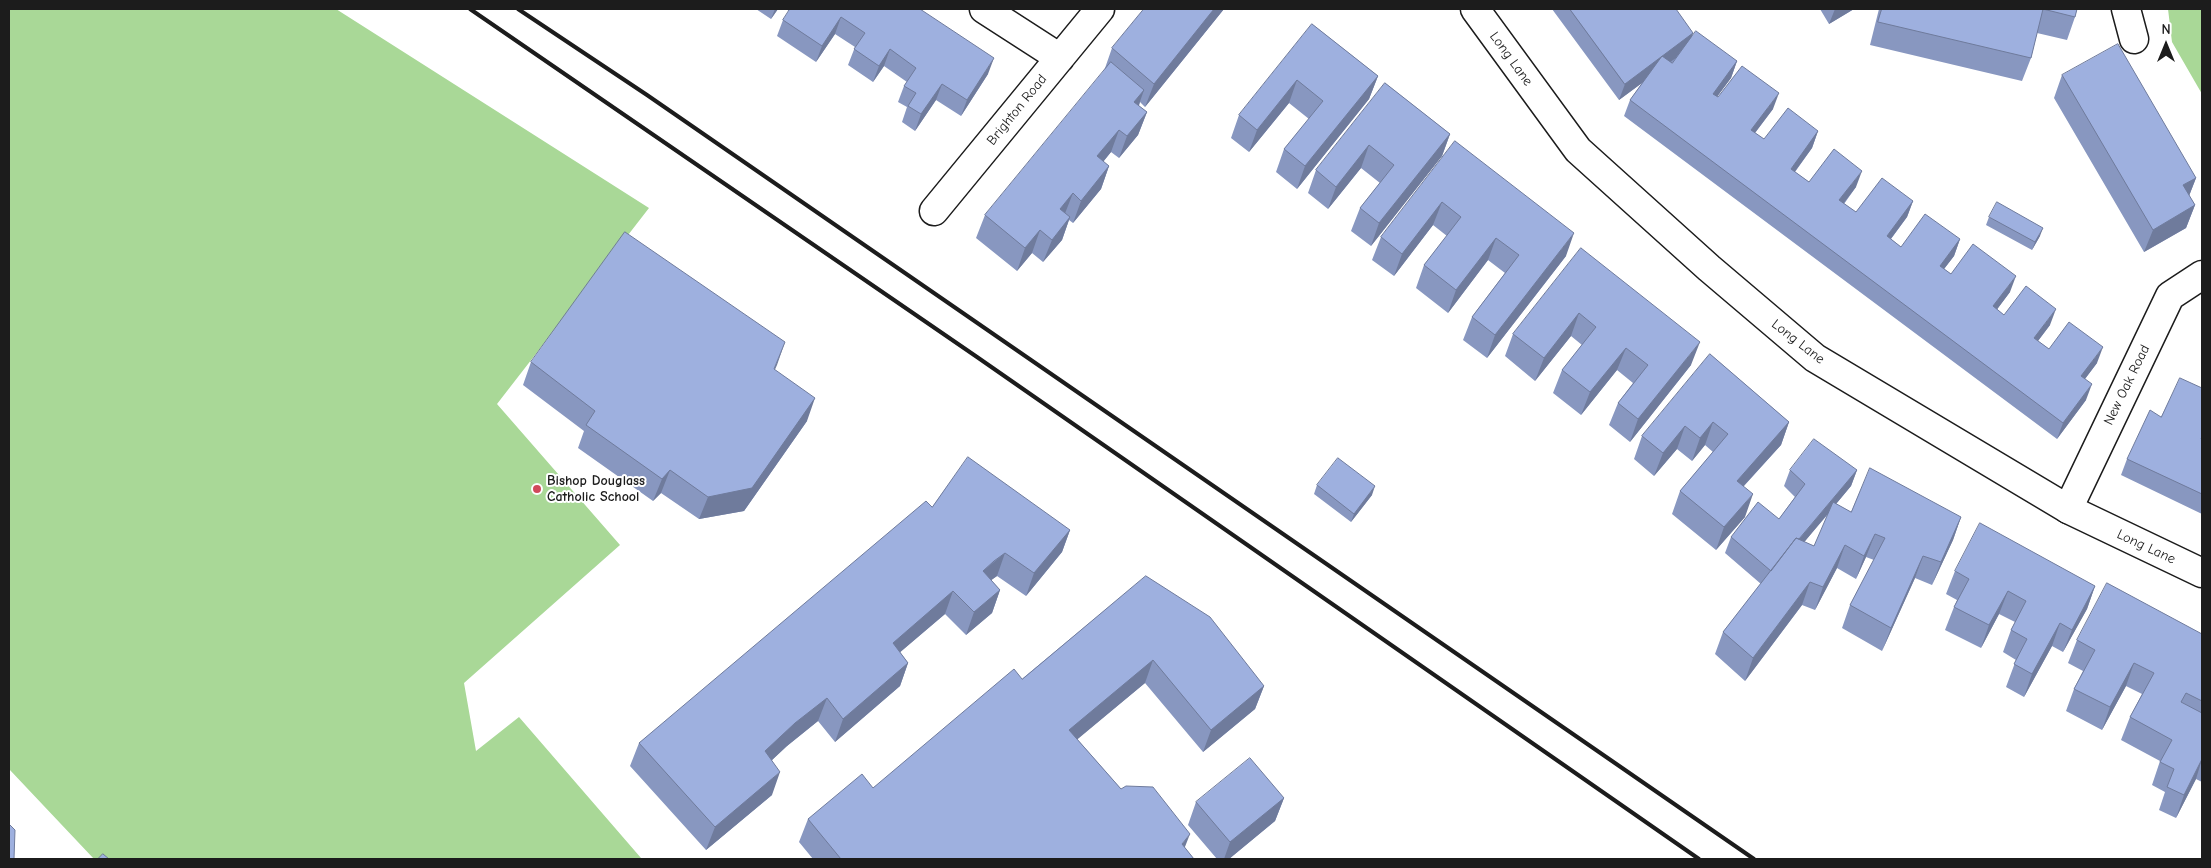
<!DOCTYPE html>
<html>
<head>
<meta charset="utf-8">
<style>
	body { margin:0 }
	#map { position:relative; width:2211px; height:868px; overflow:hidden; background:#fff; font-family:"Comic Neue",sans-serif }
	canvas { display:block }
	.frame { position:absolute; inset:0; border:10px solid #1c1c1c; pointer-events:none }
	.north { position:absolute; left:2141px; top:20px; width:50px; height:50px; -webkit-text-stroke:4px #fff; paint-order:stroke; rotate:0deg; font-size:14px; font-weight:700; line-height:20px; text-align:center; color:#1c1c1c }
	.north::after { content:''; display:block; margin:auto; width:18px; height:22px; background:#1c1c1c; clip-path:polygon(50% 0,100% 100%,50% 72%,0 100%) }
</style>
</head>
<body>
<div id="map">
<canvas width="2211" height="868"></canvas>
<div class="frame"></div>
<div class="north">N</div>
</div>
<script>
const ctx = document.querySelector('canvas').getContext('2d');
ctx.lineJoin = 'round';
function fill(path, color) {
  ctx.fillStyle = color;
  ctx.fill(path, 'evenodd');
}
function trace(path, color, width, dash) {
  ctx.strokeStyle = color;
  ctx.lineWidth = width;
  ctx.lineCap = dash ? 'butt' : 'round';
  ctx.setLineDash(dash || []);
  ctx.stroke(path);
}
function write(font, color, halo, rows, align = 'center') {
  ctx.font = font + ' "Comic Neue",sans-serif';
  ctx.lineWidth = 4;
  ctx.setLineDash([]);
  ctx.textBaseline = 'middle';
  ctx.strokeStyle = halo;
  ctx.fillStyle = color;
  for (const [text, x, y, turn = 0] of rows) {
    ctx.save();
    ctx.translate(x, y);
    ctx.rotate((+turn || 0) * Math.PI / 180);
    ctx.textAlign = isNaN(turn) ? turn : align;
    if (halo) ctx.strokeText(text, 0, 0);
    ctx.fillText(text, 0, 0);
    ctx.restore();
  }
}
fill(new Path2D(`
	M9,9H336L649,208L497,404L620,545L464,683L476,751L519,717L641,858L639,859H94L9,769Z
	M2168,9H2202V94L2172,42Z`), '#a9d897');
const minor = new Path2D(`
	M984,9L1060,58
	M2126,9L2134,39
	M934,211L1100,9
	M2068,509L2170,296L2202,275`);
const tertiary = new Path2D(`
	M1475,9L1578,150L1709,268L1815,358L2068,509L2202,573`);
trace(minor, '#1c1c1c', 31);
trace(tertiary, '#1c1c1c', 31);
trace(minor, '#fff', 28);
trace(tertiary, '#fff', 28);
trace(new Path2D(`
	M470,9L977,357L1699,859
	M518,9L647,95L1754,859`), '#1c1c1c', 4);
fill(new Path2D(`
	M756,9H778L771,19Z
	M786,9H920L988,74L961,116L936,100L915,131L902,122L907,107L898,102L904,86L907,82L884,66L873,82L848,65L855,47L835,34L816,62L777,36L783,20L789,11Z
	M1144,9H1224L1145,107L1140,102L1139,106L1147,112L1138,135L1119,158L1111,152L1103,162L1109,166L1101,189L1073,223L1069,220L1062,240L1043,262L1032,253L1017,271L976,238L985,215L1104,71L1112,48Z
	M1552,9H1633L1693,33L1692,36L1737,61L1731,78L1717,97L1773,109L1755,133L1764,139L1818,131L1812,148L1795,172L1809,182L1856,187L1844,204L1856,212L1913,201L1907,217L1891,239L1901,247L1960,239L1954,256L1944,269L1951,274L2010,292L1997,309L2004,315L2050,325L2038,341L2049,349L2097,363L2085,379L2086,400L2057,439L1624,116L1630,100L1642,83L1619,100Z
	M1820,9H1854L1829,24Z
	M1879,9H2077L2075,17L2067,40L2037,33L2031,58L2022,81L1870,45Z
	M1312,24L1378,76L1369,99L1297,189L1276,172L1284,149L1309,119L1289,103L1249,152L1231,138L1239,115Z
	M2062,75L2196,178L2189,196L2195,205L2186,228L2144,252L2054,98Z
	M1385,83L1450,134L1442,156L1371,246L1351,231L1360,208L1380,183L1361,168L1328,209L1308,193L1316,170Z
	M1455,141L1566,256L1487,358L1463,340L1472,317L1505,273L1488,260L1448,313L1416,288L1424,265L1447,236L1433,225L1394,276L1372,260L1381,237Z
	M1989,217L2040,236L2032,250L1986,225Z
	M1581,248L1691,365L1630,442L1609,425L1618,403L1633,383L1617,370L1581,415L1553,393L1562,370L1582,345L1571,336L1535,381L1505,356L1513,334Z
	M1710,354L1789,422L1781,445L1744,486L1745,517L1716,550L1672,514L1680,491L1713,452L1705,445L1692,461L1677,449L1654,476L1634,459L1642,436Z
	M531,362L775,370L807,421L744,511L699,519L661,493L653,501L578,448L584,431L523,385Z
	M2202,388V514L2121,475L2127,459L2161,417Z
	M1790,470H1857L1851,486L1836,504L1851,512L1961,517L1953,540L1932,585L1915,578L1882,651L1842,628L1850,605L1874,560L1866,557L1856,579L1837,568L1815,610L1802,605L1745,681L1715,654L1723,632L1761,584L1725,553L1731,537L1779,519L1795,497L1784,486ZM1829,513L1814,546L1804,542Z
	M1317,485L1372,495L1351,522L1314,494Z
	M932,507L1070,530L1062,552L1026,596L997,576L991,580L1000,590L992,613L966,635L945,614L900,652L908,663L900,686L835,742L818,721L787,746L772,760V795L706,850L630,766L639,743Z
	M1955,571L2095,586L2087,609L2063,652L2052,646L2024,697L2006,687L2016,660L2003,652L2011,630L2015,622L1999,614L1981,648L1945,630L1954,607L1957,600L1946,594Z
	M1146,576L1264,686L1255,709L1203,752L1145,683L1077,739L1121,789L1185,848L1194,859H813L799,842L808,819L873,788L1022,679Z
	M2202,634V782L2196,779L2176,818L2159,810L2165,792L2152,785L2160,761L2121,740L2130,717L2142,694L2126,686L2102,730L2066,711L2074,689L2083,671L2068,663L2077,640Z
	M1284,798L1275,821L1229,859H1217L1188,825L1196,802Z`), '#8897c0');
fill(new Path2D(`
	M775,9H778L771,19Z
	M1214,9H1224L1145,107L1154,84Z
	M1835,9H1854L1829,24Z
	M841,17L835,34L816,62L822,46Z
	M1693,33L1688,49L1619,100L1625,84Z
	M890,49L884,66L873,82L879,66Z
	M994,58L988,74L961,116L967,100Z
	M1737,61L1731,78L1707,110L1713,94Z
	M1378,76L1369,99L1297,189L1305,166Z
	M1297,80L1289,103L1249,152L1257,130Z
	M942,84L936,100L915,131L921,114Z
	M1144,90L1136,113L1134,102Z
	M1779,93L1773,109L1745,146L1751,130Z
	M1147,112L1138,135L1119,158L1127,136Z
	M1119,130L1111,152L1089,179L1097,156Z
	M1818,131L1812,148L1785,185L1791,169Z
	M1450,134L1442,156L1371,246L1379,223Z
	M1369,145L1361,168L1328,209L1336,187Z
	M1109,166L1101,189L1073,223L1081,201Z
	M1862,171L1856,187L1833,217L1839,200Z
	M2196,178L2187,201L2183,185Z
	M1073,193L1064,216L1060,209Z
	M1913,201L1907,217L1881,252L1887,236Z
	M1442,202L1433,225L1394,276L1402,254Z
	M2195,205L2186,228L2144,252L2153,230Z
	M1070,217L1062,240L1043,262L1052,240Z
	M2043,228L2040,236L2032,250L2035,242Z
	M1040,230L1032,253L1017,271L1025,248Z
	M1574,233L1566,256L1487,358L1495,335Z
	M1496,238L1488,260L1448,313L1456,290Z
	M1960,239L1954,256L1934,282L1940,266Z
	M2016,276L2010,292L1987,323L1993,306Z
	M2056,309L2050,325L2028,354L2034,338Z
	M1579,313L1571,336L1535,381L1544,358Z
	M785,342L777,365L765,392L774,369Z
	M1700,342L1691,365L1630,442L1638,419Z
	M2103,347L2097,363L2075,392L2081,376Z
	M1626,348L1617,370L1581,415L1590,392Z
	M2092,384L2086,400L2057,439L2063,423Z
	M815,398L807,421L744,511L699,519L708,497Z
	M1713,422L1705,445L1692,461L1700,438Z
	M1789,422L1781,445L1728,503L1737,481Z
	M1685,426L1677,449L1654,476L1663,453Z
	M670,470L661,493L653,501L662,479Z
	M1857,470L1851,486L1766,588L1772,572Z
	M1375,486L1372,495L1351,522L1354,514Z
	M1753,494L1745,517L1716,550L1724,527Z
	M1961,517L1953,540L1932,585L1941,562Z
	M1070,530L1062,552L1026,596L1034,573Z
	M1875,534L1866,557L1856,579L1864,556Z
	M1845,545L1837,568L1815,610L1823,587Z
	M1005,553L997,576L986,584L983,571Z
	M1923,556L1915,578L1882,651L1891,628Z
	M1810,582L1802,605L1745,681L1753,658Z
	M2095,586L2087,609L2063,652L2072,630Z
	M1000,590L992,613L966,635L974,612Z
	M953,591L945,614L884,666L893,643Z
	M2008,591L1999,614L1981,648L1989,625Z
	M2060,623L2052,646L2024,697L2032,674Z
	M1153,660L1145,683L1061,753L1069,730Z
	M908,663L900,686L835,742L843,719Z
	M2134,663L2126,686L2102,730L2110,707Z
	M1264,686L1255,709L1203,752L1211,730Z
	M827,698L818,721L787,746L757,774L765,751L795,723Z
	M2202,759L2196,779L2176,818L2184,795Z
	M780,772L772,795L706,850L715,827Z
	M1284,798L1275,821L1229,859H1224L1230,842Z
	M1190,834L1181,857L1182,844Z`), '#6f7b9c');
const building = new Path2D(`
	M790,9H920L994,58L967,100L942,84L921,114L908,106L916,93L904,86L916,68L890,49L879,66L854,49L865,33L841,17L822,46L783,20Z
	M1144,9H1214L1154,84L1112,48Z
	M1570,9H1676L1693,33L1625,84Z
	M1882,9H2077L2075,17L2043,9L2031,58L1878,22Z
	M1312,24L1378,76L1305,166L1284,149L1323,101L1297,80L1257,130L1239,115Z
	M1696,31L1737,61L1713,94L1718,97L1742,66L1779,93L1751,130L1764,139L1788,108L1818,131L1791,169L1809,182L1834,149L1862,171L1839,200L1856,212L1882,178L1913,201L1887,236L1901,247L1925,214L1960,239L1940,266L1951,274L1973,244L2016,276L1993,306L2004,315L2026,286L2056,309L2034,338L2049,349L2069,322L2103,347L2081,376L2092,384L2063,423L1630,100L1662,56L1672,63Z
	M2118,44L2196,178L2183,185L2195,205L2153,230L2062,75Z
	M1111,62L1144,90L1134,102L1147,112L1127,136L1119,130L1097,156L1109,166L1081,201L1073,193L1060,209L1070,217L1052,240L1040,230L1025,248L985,215Z
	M1385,83L1450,134L1379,223L1360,208L1394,165L1369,145L1336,187L1316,170Z
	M1455,141L1574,233L1495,335L1472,317L1519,255L1496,238L1456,290L1424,265L1461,217L1442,202L1402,254L1381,237Z
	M1997,202L2043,228L2035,242L1989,217Z
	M625,232L785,342L774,369L815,398L752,488L708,497L670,470L662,479L586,425L595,411L531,362Z
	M1581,248L1700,342L1638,419L1618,403L1648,365L1626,348L1590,392L1562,370L1596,327L1579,313L1544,358L1513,334Z
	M1710,354L1789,422L1737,481L1753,494L1724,527L1680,491L1728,434L1713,422L1700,438L1685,426L1663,453L1642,436Z
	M2180,378L2202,388V437L2201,439L2202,440V494L2127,459L2150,410L2161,417Z
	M1814,439L1857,470L1799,539L1796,538L1771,571L1731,537L1758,502L1779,519L1805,484L1790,470Z
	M968,457L1070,530L1034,573L1005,553L994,561L983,571L1000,590L974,612L953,591L893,643L908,663L843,719L827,698L795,723L765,751L780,772L715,827L639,743L926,501L932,507Z
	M1338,458L1375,486L1354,514L1317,485Z
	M1870,468L1961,517L1941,562L1923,556L1891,628L1850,605L1885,538L1875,534L1864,556L1845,545L1823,587L1810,582L1753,658L1723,632L1796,538L1814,546L1833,502L1851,512Z
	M1980,523L2095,586L2072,630L2060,623L2032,674L2014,664L2027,639L2011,630L2026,601L2008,591L1989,625L1954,607L1969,579L1955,571Z
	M1146,576L1210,617L1264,686L1211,730L1153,660L1069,730L1121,789L1126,786L1153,787L1190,834L1182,844L1194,859H841L808,819L862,774L873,788L1014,669L1022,679Z
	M2107,583L2202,634V701L2186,693L2181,702L2202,713V759L2184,795L2167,787L2174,769L2160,762L2172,740L2130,717L2154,673L2134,663L2110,707L2074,689L2095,650L2077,640Z
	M1250,758L1284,798L1230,842L1196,802Z
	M9,824L15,830L14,859H9Z
	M103,854L109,859H98Z`);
fill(building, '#9eb0df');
trace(building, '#6f7b9c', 1);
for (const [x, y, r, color] of [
	[537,489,5,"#d1495b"]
]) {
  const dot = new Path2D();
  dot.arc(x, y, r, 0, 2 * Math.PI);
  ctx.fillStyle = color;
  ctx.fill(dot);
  trace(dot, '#fff', 2);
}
write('14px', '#1c1c1c', '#fff', [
	["Long Lane",1511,59,54],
	["Brighton Road",1017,110,-51],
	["Long Lane",1798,342,38],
	["New Oak Road",2127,385,-64],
	["Long Lane",2146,547,25]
]);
write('bold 14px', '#1c1c1c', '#fff', [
	["Bishop Douglass",547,481],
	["Catholic School",547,497]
], 'left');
</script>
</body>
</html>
